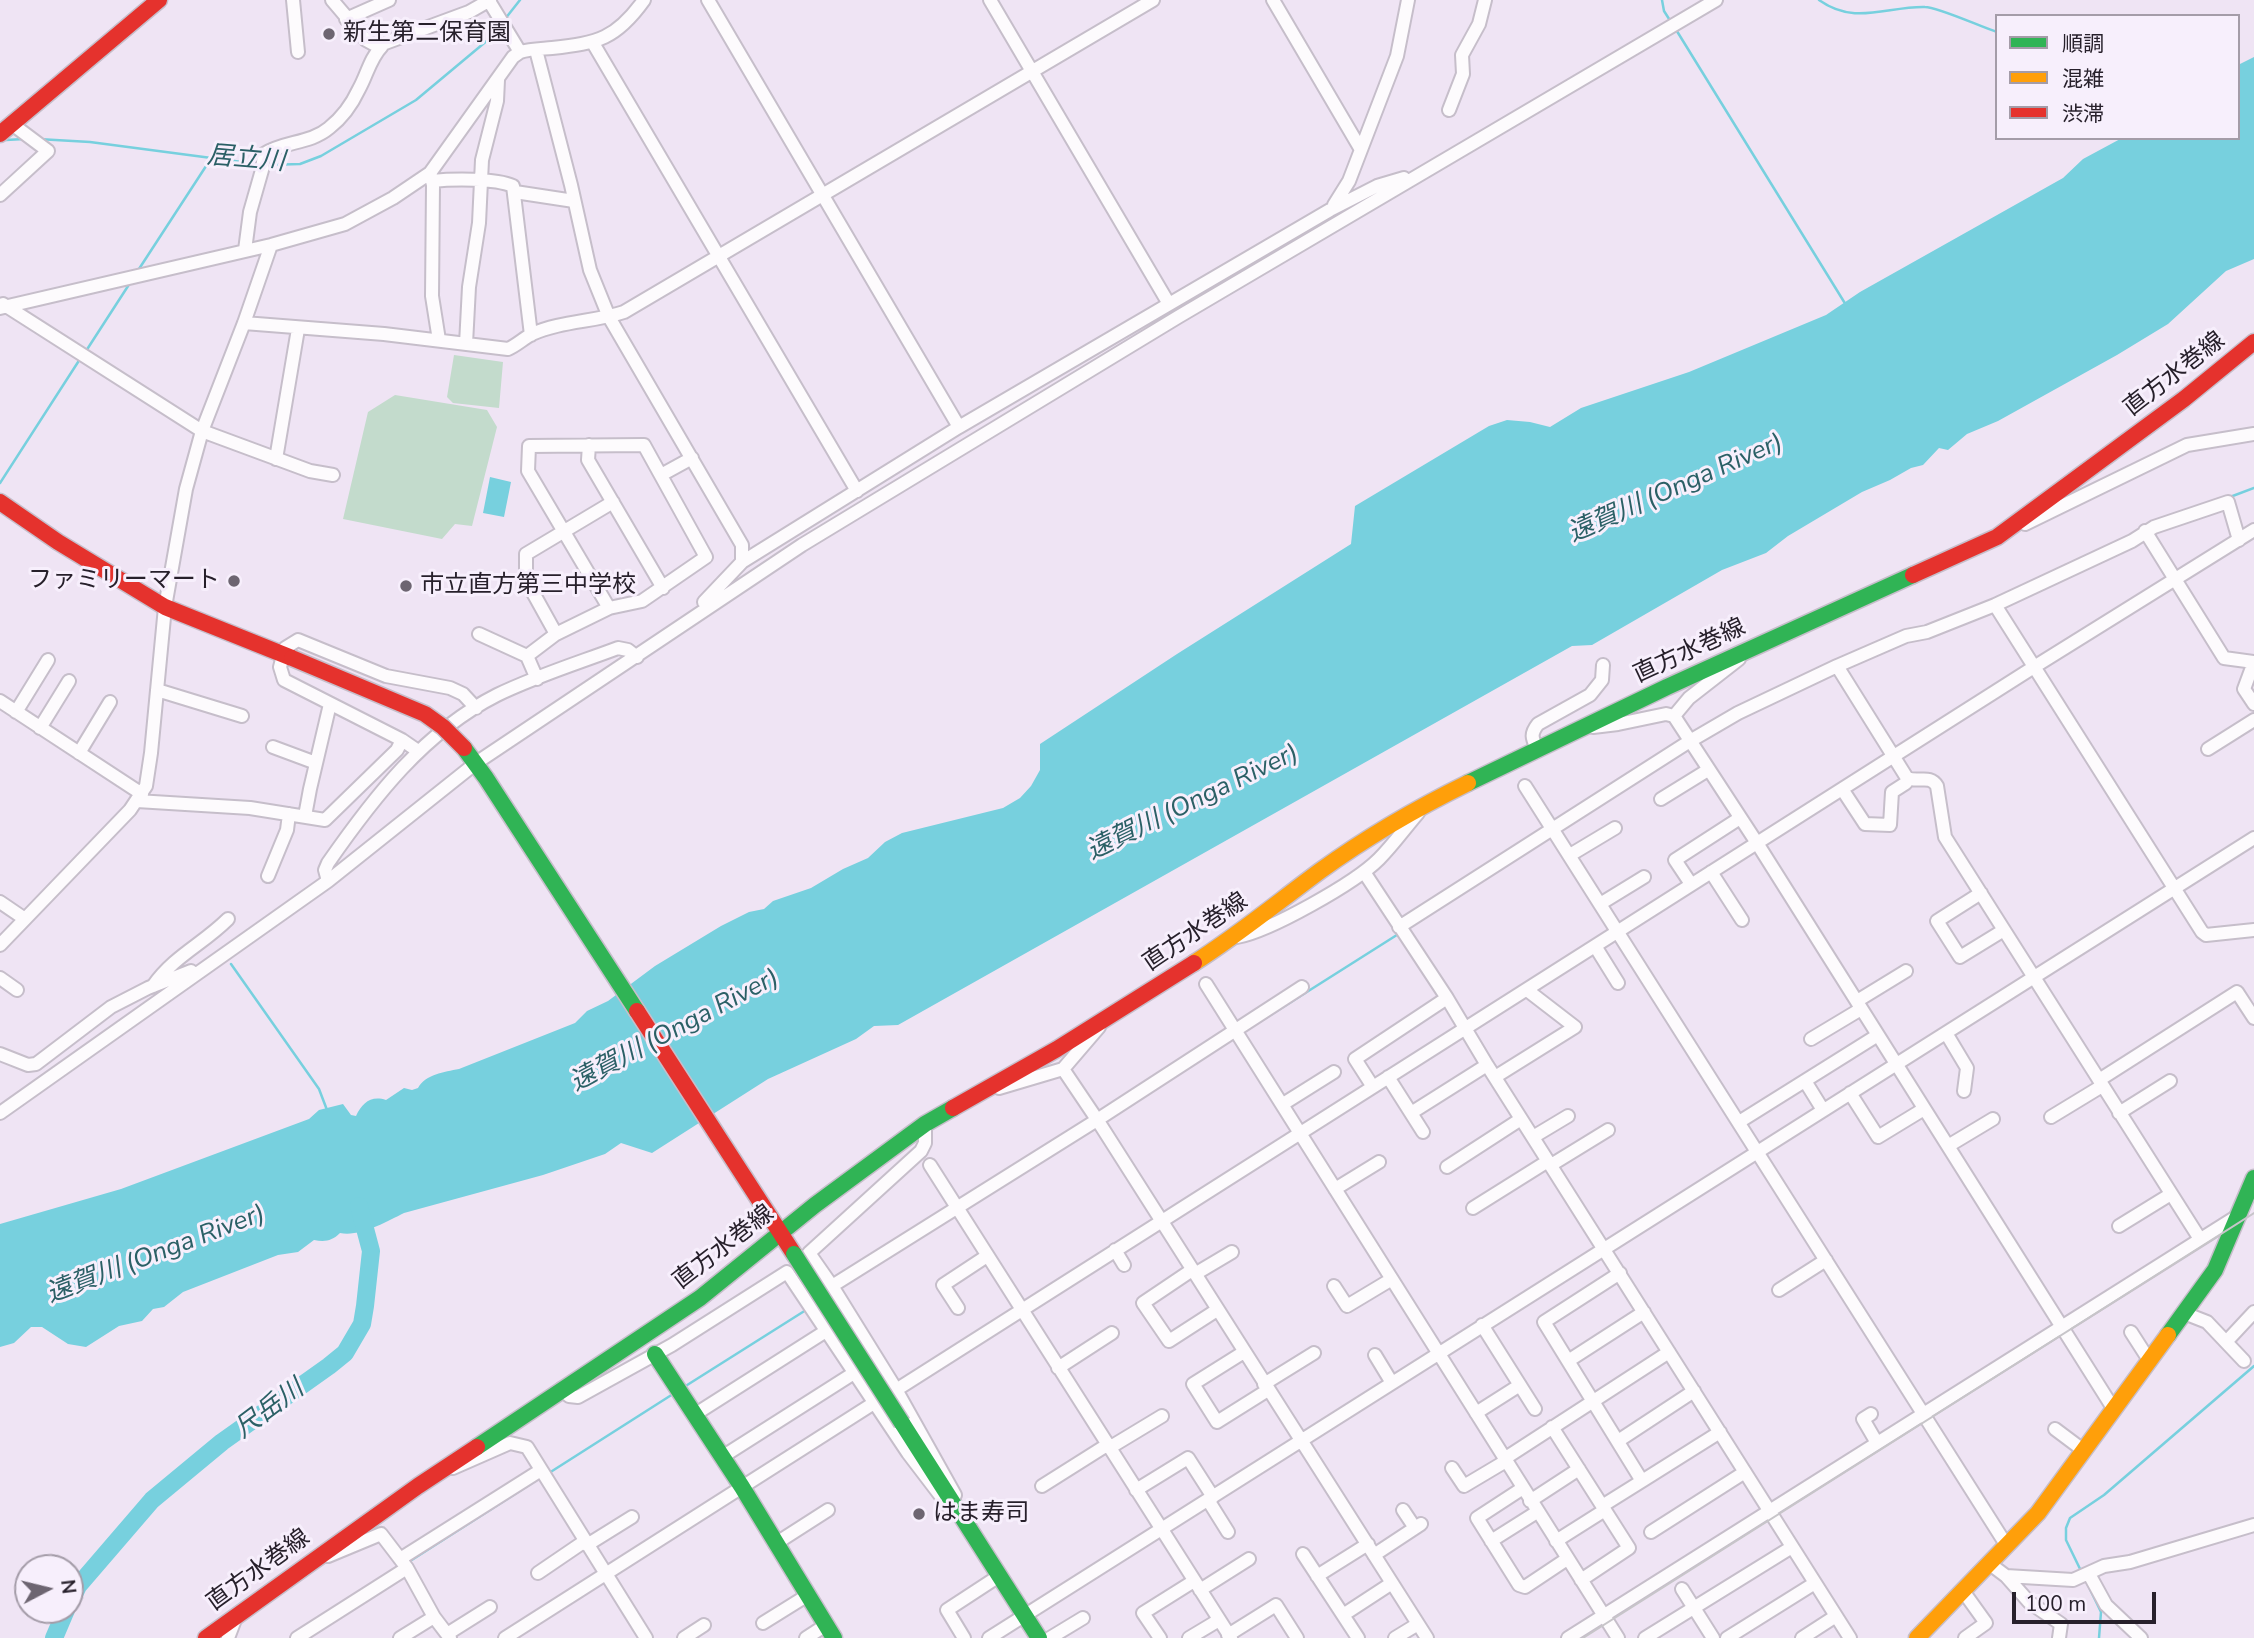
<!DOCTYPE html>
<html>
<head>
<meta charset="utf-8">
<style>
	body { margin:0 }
	#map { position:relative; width:2254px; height:1638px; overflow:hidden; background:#efe4f4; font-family:"Nunito Sans","Noto Sans JP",sans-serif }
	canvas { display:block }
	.legend { position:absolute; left:1995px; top:14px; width:245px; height:126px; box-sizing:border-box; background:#f7effc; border:2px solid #a49ca8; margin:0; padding:9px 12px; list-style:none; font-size:21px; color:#27202b }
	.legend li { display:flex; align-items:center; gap:14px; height:35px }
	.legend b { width:35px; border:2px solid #a49ca8 }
	.north { position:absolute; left:14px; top:1554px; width:70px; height:70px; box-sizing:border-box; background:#f7effc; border:2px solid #a49ca8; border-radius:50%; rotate:83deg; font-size:19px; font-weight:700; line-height:28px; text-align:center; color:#27202b }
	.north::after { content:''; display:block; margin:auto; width:24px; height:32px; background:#6d6571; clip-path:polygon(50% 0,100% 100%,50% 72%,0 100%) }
	.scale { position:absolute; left:2012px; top:1592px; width:144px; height:32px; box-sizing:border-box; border:4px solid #27202b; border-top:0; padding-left:9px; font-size:21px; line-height:24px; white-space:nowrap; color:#27202b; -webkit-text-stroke:5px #f7effc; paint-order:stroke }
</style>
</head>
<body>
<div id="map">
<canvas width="2254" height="1638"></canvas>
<ul class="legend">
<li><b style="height:9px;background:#30b455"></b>順調</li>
<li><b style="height:9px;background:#ff9f0a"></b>混雑</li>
<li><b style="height:9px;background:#e5322d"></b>渋滞</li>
</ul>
<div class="north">N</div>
<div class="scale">100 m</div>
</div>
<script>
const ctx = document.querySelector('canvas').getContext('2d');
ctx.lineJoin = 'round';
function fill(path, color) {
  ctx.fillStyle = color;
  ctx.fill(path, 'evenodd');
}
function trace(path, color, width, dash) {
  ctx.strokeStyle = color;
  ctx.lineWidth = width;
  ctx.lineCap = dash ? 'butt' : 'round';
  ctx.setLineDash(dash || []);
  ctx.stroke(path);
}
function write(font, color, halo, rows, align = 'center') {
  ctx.font = font + ' "Nunito Sans","Noto Sans JP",sans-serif';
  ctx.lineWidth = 6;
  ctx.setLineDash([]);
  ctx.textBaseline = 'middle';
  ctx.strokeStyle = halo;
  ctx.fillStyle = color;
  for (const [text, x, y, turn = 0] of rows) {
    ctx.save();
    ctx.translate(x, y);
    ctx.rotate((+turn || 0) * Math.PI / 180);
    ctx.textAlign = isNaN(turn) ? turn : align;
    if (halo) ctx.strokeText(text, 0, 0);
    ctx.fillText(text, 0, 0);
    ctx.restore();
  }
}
fill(new Path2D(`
	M454,355L503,362L499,408L453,403L447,397Z
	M395,395L487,410L497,427L472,526L455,524L442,539L343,519L368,412Z`), '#c3dbcc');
fill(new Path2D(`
	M2254,57V259L2226,271L2168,324L2117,355L1998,421L1967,434L1948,450L1939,448L1923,465L1911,468L1890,480L1862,492L1788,536L1766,553L1722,570L1592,645L1572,646L898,1025L874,1026L856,1039L768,1079L652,1153L621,1143L605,1154L543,1175L404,1213C386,1222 360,1237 340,1233C332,1241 325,1242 314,1240L298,1252L278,1255L183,1292L164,1307L153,1309L142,1321L119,1326L86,1347L68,1344L42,1327H31L14,1343L0,1347V1224L121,1189L309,1119L319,1110L343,1104L351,1115L356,1116C362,1103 371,1095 386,1100L404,1088L412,1090L418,1088C426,1074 444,1072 459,1069L575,1023L587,1011L608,1001L655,966L721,926L749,912L764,909L773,901L811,888L843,869L868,858L885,842L902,833L1003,808L1020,798L1031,786L1040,770V744L1177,654L1351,544L1355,506L1489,426L1507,420L1530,422L1550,427L1581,408L1689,372L1826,315L1860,292L2063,178L2083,159L2122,138H2238V65Z
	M490,477L511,482L504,517L483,513Z`), '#77d0de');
trace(new Path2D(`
	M1662,0L1664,11L1671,22
	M1819,0C1855,26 1887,6 1925,7C1938,7 1981,27 1997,32
	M505,19L520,0
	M1675,28L1846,305
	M38,139L90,142L257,164
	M6,140L24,139
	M267,165L300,164L321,156L416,100L495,34L500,27
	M137,272L210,160
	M86,351L130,283
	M0,483L80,359
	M2230,497L2254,488
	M1618,794L1686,751
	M231,964L319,1089L327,1110
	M1261,1021L1400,933
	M684,1387L806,1310
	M549,1473L673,1394
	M407,1563L540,1478
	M2082,1573L2066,1540V1528L2070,1518L2104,1495L2254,1366
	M2088,1585L2101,1612L2099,1638`), '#77d0de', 2.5);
trace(new Path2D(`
	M70,1603L78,1586L152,1500L222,1442L329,1366L345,1353L362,1324L365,1306L371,1251L359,1206
	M54,1638L66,1610`), '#77d0de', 18);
const street = new Path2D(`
	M293,0L298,52
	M332,0L366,40L377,46L469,12L490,0
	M708,0L959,427
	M990,0L1169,304
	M1273,0L1360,148
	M489,1L520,52
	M346,19L389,0
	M593,43L857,491
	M536,50L571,185L590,270L609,317L742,545V562
	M1449,110L1463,74L1462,55L1479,24L1485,0
	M430,173L433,185L432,296L439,340
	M432,181C452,179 495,178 513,186L531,335
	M515,192L574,201
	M0,195L48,151L12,124
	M1334,205L1349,181L1397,56L1408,0
	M245,250L250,212L262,170L264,154C284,141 310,144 329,128C342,118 352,104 359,89C367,75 370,58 382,46
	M3,304L202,431L310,471L333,475
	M0,308L271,245L345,224L393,198L430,173L513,57L520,52C530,49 541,49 552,48C598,43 616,39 644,0
	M244,323L384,334L508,349C517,345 524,338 532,334C561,321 594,322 624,312L1153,0
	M466,344L469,287L479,223L482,160L497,101L498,80
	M589,445L588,460L663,588
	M276,459L298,329
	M661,475L692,458
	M2025,524L2187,445L2254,434
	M2145,531L2224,658L2254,662L2244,689L2254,704
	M704,602L742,562L959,427L1330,210L1377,186L1404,178
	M1995,605L2202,932L2206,935L2254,930
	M479,634L527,656L537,679
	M556,634L526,580V554L613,502
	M527,656L556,634L609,608L642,601L706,557L644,445L529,446L528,471L609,608
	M1837,666L1907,778C1918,783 1930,774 1937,786L1945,837L2200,1239
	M157,690L242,716
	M0,701L142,794
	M16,712L48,660
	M1674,716L1689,698L1739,659
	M1593,727L1618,724L1666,714L1674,716L1757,843L2113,1408
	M40,728L69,681
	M273,747L316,763
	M1537,749C1532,738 1530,734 1538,724L1590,695L1602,680L1603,665
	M2208,749L2254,720
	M418,751L402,740L284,680L280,667L285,648L298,640L386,676L450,688L463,694L476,708
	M79,753L110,702
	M1525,786L2007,1546
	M1842,789L1865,824L1890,825L1892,792L1906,783L1907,778
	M1661,799L1708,770
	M137,801L250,808L325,820L397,750L402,740
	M305,816L310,789L330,704
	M1570,855L1615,828
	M1364,872L1447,998L1487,1065L1850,1638
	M1711,872L1742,920
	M268,876L287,830L289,814
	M328,881L325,870L328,863C374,797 424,732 497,695C536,676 578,663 618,648L628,650L637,657
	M1691,884L1675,860L1740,818
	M1981,893L1937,921L1960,957L2004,930
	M0,902L25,919
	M1600,904L1644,877
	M1399,927L1690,741L1738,713L1837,666L1906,636L1927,632L1995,605L2132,541L2154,527L2228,502L2239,540
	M1237,937C1270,931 1355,883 1379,859C1393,845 1405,828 1418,813
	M0,945L130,810L146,786L151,753L165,607L186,489L202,431L244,323L271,245
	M1595,946L1618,983
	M0,978L17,990
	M1206,984L1618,1638
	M153,986C174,956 203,944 228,919
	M1857,1001L1906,971
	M1946,1033L1967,1068L1964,1091
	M1811,1039L1861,1009
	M0,1054L28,1065L36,1064L111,1007L148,988L191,971
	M1063,1069L1098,1121L1427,1638
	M1388,1077L1423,1132
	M1495,1077L1575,1027L1527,990
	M2099,1080L2237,992L2254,1018
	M1805,1081L1823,1110
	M1373,1087L1355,1059L1447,998
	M999,1088L1063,1069L1099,1027
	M1850,1093L1878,1137L1924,1109
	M1283,1104L1334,1072
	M0,1113L328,881L476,763L802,545L1178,317L1716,0
	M1411,1113L1487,1065
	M2119,1113L2170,1081
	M2051,1117L2102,1086
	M1739,1122L1878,1035
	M925,1124V1143L921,1151L809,1253L832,1286L894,1386L955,1495
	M1533,1137L1568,1116
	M1948,1146L1993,1119
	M930,1165L1231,1638
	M1551,1165L1608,1130
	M1447,1167L1521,1119
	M1335,1189L1379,1162
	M1473,1208L1548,1161
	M2119,1226L2171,1194
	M1115,1250L1124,1265
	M1192,1270L1143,1303L1169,1341L1217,1310
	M1620,1273L1544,1322L1642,1481L1720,1432
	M1195,1274L1232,1252
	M832,1286L1097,1120L1302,987
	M1334,1286L1347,1306L1392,1279
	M1779,1290L1826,1260
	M958,1308L943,1285L987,1256
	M2184,1313L2207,1322L2244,1361
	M1482,1325L1535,1409
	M2131,1332L2149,1360
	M2226,1342L2254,1312
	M1244,1352L1193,1384L1217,1422L1268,1390
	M1375,1355L1392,1383
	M1568,1361L1644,1312
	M1058,1368L1112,1333
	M1264,1384L1314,1353
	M561,1389L569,1396L578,1397L672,1345L787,1272L908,1453L953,1512
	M896,1390L2034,667L2254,530
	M1476,1413L1520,1385
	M1871,1414L1863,1419L1877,1443
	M694,1415L826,1331
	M1552,1427L1629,1548L1581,1580
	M2055,1429L2083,1450
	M1618,1441L1694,1391
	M1109,1448L1162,1416
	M722,1457L854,1373
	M1504,1459L1669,1352
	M453,1468L510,1443L527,1447L646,1638
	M1452,1468L1464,1486L1506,1461
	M1042,1486L1107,1445
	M1523,1488L1477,1518L1519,1585L1525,1587L1567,1559
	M1136,1490L1188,1458L1213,1497
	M1208,1500L1228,1532
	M1530,1501L1579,1469
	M1602,1506L1642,1481
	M1403,1510L1415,1528
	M1651,1532L1745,1472
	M1491,1541L1537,1512
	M1556,1541L1605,1510
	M775,1544L828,1510
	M587,1545L632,1517
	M1303,1554L1358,1638
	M1374,1555L1421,1524
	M328,1556L381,1534L407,1568L434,1617L450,1638
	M400,1559L541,1470
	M1990,1564L2006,1576L2029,1602L2061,1624L2059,1638
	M538,1573L585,1541
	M2089,1574L2106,1605L2141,1638
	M1317,1576L1368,1544
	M2006,1576L2073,1580L2104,1566L2130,1562L2254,1525
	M1682,1589L1713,1638
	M1200,1590L1249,1559
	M1963,1591L1986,1623L1965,1638
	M1343,1615L1392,1583
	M763,1623L808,1595
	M447,1634L490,1607
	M1228,1635L1276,1605L1297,1638
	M228,1638L236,1617
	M297,1638L407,1568
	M400,1638L434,1617
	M505,1638L874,1403
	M684,1638L704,1625
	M806,1638L826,1625
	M964,1638L947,1610L999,1576
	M989,1638L2254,838
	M1050,1638L1083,1618
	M1160,1638L1143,1613L1194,1581
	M1189,1638L1219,1620
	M1395,1638L1418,1624
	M1568,1638L2239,1215
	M1645,1638L1792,1547
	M1727,1638L1815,1583
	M1802,1638L1836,1616`);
const fast = new Path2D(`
	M464,748L486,778L637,1011
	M1468,783L1667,687L1913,575
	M2168,1335L2215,1270L2254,1178
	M655,1354L742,1487L834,1638
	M902,1423L1039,1638
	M477,1447L700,1298L815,1205L925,1124L953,1108`);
const slow = new Path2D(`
	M1194,963C1238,935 1278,902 1320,871C1367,837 1417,808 1468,783
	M1917,1638L2038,1513L2168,1335`);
const jam = new Path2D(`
	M0,134L159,0
	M0,502L58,542L165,607L292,658
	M1913,575L1997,537L2184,399L2254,342
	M637,1011L794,1254
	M953,1108L1057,1049L1194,963
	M206,1638L418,1486L477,1447`);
trace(street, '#c6beca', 16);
trace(fast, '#c6beca', 19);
trace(slow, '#c6beca', 19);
trace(jam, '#c6beca', 19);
trace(street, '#fdfbfd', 12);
trace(fast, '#30b455', 16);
trace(slow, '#ff9f0a', 16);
trace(jam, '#e5322d', 16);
trace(new Path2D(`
	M1583,1638L2254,1213`), '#c7c5c9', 2);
const fastBridge = new Path2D(`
	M794,1254L902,1423`);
const jamBridge = new Path2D(`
	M292,658L425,714L443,727L464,748`);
trace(fastBridge, '#c6beca', 19, []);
trace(jamBridge, '#c6beca', 19, []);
trace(fastBridge, '#30b455', 16);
trace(jamBridge, '#e5322d', 16);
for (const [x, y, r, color] of [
	[329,34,7,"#6d6571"],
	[234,581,7,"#6d6571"],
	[406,586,7,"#6d6571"],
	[919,1514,7,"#6d6571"]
]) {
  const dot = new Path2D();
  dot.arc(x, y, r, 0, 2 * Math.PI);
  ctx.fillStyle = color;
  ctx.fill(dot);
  trace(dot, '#f7effc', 2.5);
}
write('24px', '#27202b', '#f7effc', [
	["新生第二保育園",343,34],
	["ファミリーマート",220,581,"right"],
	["市立直方第三中学校",420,586],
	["はま寿司",933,1514]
], 'left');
write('24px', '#27202b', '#f7effc', [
	["直方水巻線",2175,375,-38],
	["直方水巻線",1690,652,-25],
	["直方水巻線",1196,933,-34],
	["直方水巻線",724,1248,-38],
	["直方水巻線",259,1571,-36]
]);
write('italic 26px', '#2b6066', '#f7effc', [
	["居立川",246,160,5],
	["遠賀川 (Onga River)",1676,489,-24],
	["遠賀川 (Onga River)",1193,803,-26],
	["遠賀川 (Onga River)",675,1031,-28],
	["遠賀川 (Onga River)",156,1255,-21],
	["尺岳川",270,1410,-37]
]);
</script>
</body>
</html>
